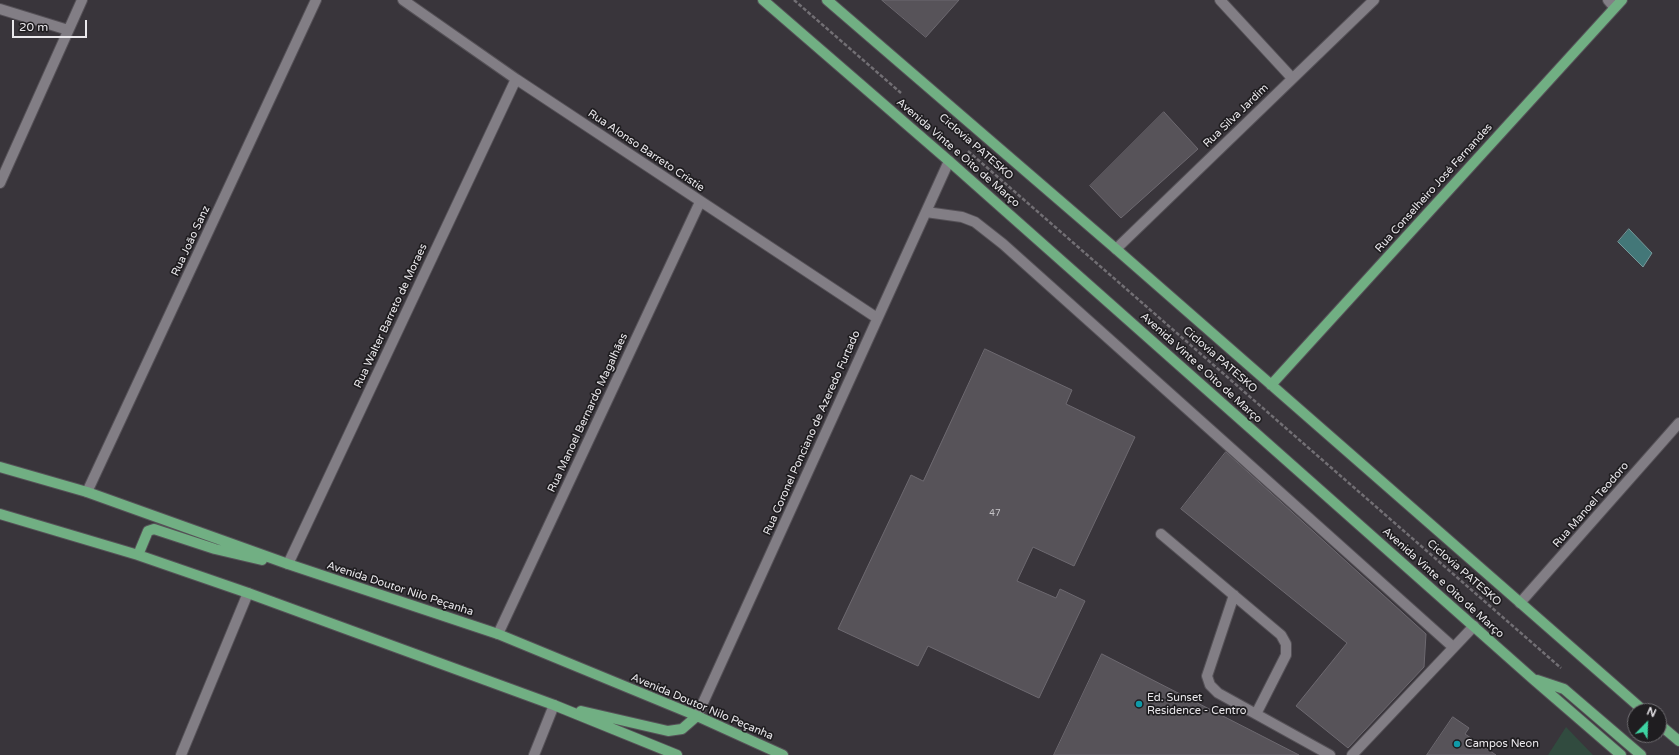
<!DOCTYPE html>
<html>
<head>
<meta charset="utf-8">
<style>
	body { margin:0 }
	#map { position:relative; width:1679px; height:755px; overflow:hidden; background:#39353b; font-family:"Varela Round",sans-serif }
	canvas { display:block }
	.north { position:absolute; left:1627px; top:703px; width:40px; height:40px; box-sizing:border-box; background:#1f1d20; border:1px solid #706e72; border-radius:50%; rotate:23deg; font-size:11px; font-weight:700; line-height:16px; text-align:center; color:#eae8ec }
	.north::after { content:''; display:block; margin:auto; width:14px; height:18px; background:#3ed4a3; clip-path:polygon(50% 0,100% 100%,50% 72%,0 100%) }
	.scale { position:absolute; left:12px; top:20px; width:75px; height:18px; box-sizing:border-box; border:2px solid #eae8ec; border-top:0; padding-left:5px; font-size:12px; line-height:14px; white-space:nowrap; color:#eae8ec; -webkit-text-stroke:3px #1f1d20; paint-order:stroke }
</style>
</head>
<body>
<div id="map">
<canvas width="1679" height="755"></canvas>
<div class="north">N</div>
<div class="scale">20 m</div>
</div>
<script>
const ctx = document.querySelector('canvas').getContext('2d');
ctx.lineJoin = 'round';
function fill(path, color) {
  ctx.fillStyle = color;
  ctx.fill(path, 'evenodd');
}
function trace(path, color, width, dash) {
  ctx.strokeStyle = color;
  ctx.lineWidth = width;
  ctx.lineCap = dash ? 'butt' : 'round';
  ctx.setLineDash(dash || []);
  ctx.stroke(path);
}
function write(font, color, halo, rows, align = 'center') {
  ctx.font = font + ' "Varela Round",sans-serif';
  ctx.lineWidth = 3.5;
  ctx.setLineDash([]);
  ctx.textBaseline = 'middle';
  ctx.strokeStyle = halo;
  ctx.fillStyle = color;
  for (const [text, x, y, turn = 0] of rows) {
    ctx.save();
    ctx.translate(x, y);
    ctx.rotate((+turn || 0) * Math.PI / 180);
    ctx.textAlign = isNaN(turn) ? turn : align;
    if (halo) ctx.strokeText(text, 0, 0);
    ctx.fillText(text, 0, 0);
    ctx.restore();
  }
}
fill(new Path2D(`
	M1566,727L1593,755H1548Z`), '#314b3f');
const water = new Path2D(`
	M1629,229L1652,253L1643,267L1618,242Z`);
fill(water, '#437778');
trace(water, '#75999b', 1);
const building = new Path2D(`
	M882,0H959L926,37Z
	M1164,112L1198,149L1121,218L1090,186Z
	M985,349L1072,390L1066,404L1135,437L1074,566L1033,547L1017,581L1056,598L1060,589L1085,601L1039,698L928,646L918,666L838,629L911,475L923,481Z
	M1226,452L1426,634L1424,667L1348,748L1296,706L1347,643L1181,509Z
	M1102,654L1299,755H1054Z
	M1453,717L1469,728L1465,734L1496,755H1427Z`);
fill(building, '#575359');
trace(building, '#6d6970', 1);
const minor = new Path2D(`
	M403,0L516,79L877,318
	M1220,0L1292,78
	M1608,0L1614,7
	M0,9L68,30
	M0,183L82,0
	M926,212L962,217L975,222L1003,244L1453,647
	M1116,249L1374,0
	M87,492L316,0
	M1161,534L1281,635L1286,644V655L1256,714
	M288,564L516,79
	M1234,595L1207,676L1210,685L1218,693L1330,755
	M1520,603L1679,423
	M498,634L700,202
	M697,716L949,161
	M181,755L248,593
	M534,755L554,705
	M1352,755L1474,626`);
const major = new Path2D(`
	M763,0L949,161L1533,679L1621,755
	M827,0L1116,249L1644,711
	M1271,385L1622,0
	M0,467L87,492L288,564L498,634L697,716L783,755
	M0,514L138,555L248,593L554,705L677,755
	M138,555L148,531L154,529L215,549L262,560
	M1537,680L1564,689L1641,755
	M581,711L668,731L682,729L697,716
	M1659,724L1679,741`);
trace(minor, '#555157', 12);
trace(major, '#555157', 12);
trace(new Path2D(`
	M794,0L901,93
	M968,151L1561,668`), '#726f74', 2.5, [4, 2]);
trace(minor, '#827e85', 10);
trace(major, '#71af83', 10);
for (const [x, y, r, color] of [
	[1139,704,4,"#0f9aa8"],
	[1457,744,4,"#0f9aa8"]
]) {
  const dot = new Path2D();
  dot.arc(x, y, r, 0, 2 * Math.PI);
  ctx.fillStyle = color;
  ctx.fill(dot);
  trace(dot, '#1f1d20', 1.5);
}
write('9px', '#c5c3c7', null, [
	["47",995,514]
]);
write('11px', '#eae8ec', '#1f1d20', [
	["Rua Silva Jardim",1236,116,-44],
	["Ciclovia PATESKO",976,147,41],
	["Rua Alonso Barreto Cristie",646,151,34],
	["Avenida Vinte e Oito de Março",958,153,41],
	["Rua Conselheiro José Fernandes",1434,188,-48],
	["Rua João Sanz",191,241,-65],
	["Rua Walter Barreto de Moraes",391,316,-65],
	["Ciclovia PATESKO",1220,360,41],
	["Avenida Vinte e Oito de Março",1201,368,42],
	["Rua Manoel Bernardo Magalhães",588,413,-65],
	["Rua Coronel Ponciano de Azeredo Furtado",812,433,-66],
	["Rua Manoel Teodoro",1591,505,-49],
	["Ciclovia PATESKO",1464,573,41],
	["Avenida Vinte e Oito de Março",1443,583,42],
	["Avenida Doutor Nilo Peçanha",400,589,18],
	["Avenida Doutor Nilo Peçanha",702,707,23]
]);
write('11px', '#eae8ec', '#1f1d20', [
	["Ed. Sunset",1147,698],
	["Residence - Centro",1147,711],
	["Campos Neon",1465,744]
], 'left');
</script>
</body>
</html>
